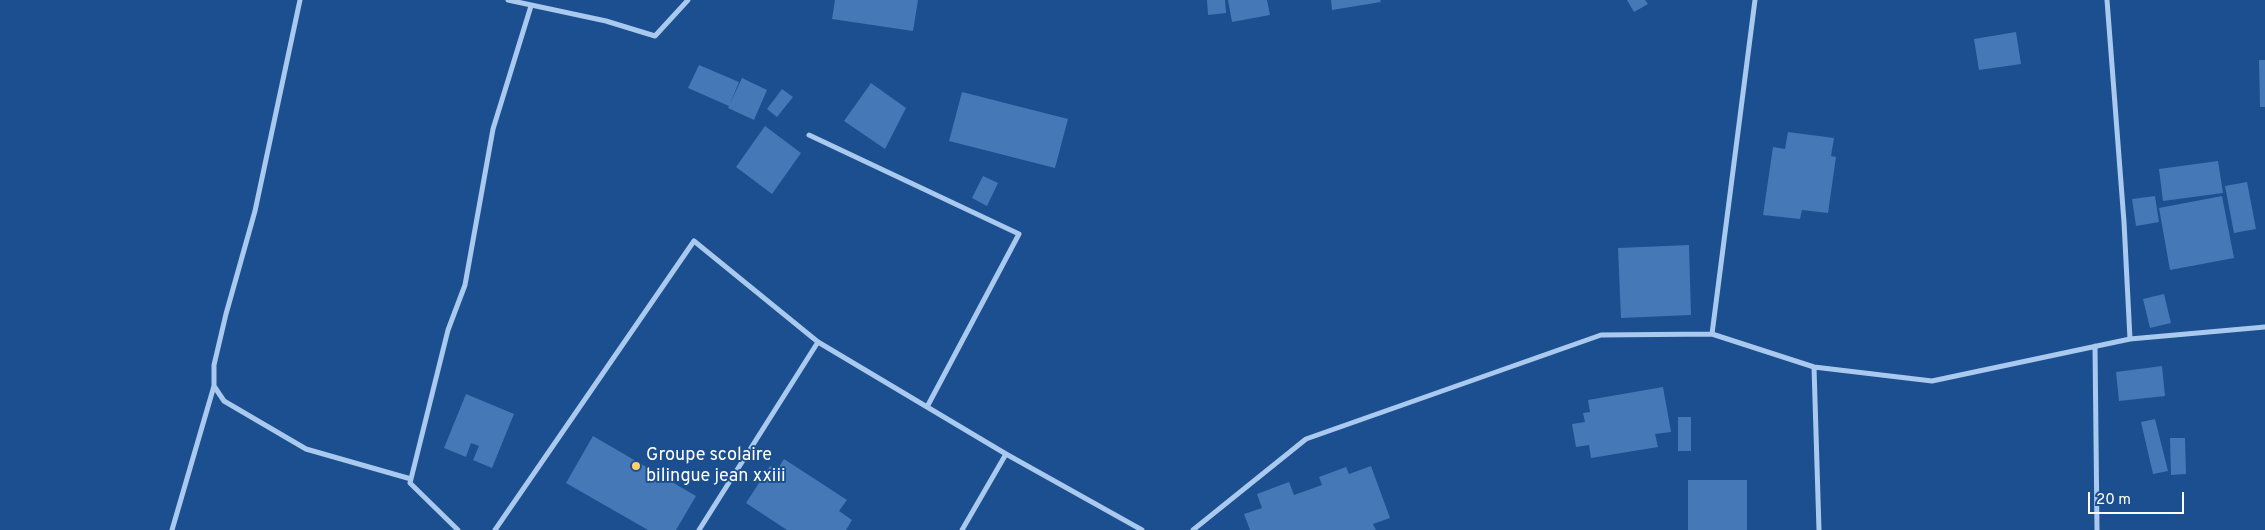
<!DOCTYPE html>
<html>
<head>
<meta charset="utf-8">
<style>
	body { margin:0 }
	#map { position:relative; width:2265px; height:530px; overflow:hidden; background:#1b4f8f; font-family:Overpass,sans-serif }
	canvas { display:block }
	.scale { position:absolute; left:2088px; top:492px; width:96px; height:22px; box-sizing:border-box; border:2px solid #fff; border-top:0; padding-left:6px; font-size:15px; line-height:18px; white-space:nowrap; color:#fff; -webkit-text-stroke:4px #1b4f8f; paint-order:stroke }
</style>
</head>
<body>
<div id="map">
<canvas width="2265" height="530"></canvas>
<div class="scale">20 m</div>
</div>
<script>
const ctx = document.querySelector('canvas').getContext('2d');
ctx.lineJoin = 'round';
function fill(path, color) {
  ctx.fillStyle = color;
  ctx.fill(path, 'evenodd');
}
function trace(path, color, width, dash) {
  ctx.strokeStyle = color;
  ctx.lineWidth = width;
  ctx.lineCap = dash ? 'butt' : 'round';
  ctx.setLineDash(dash || []);
  ctx.stroke(path);
}
function write(font, color, halo, rows, align = 'center') {
  ctx.font = font + ' Overpass,sans-serif';
  ctx.lineWidth = 4;
  ctx.setLineDash([]);
  ctx.textBaseline = 'middle';
  ctx.strokeStyle = halo;
  ctx.fillStyle = color;
  for (const [text, x, y, turn = 0] of rows) {
    ctx.save();
    ctx.translate(x, y);
    ctx.rotate((+turn || 0) * Math.PI / 180);
    ctx.textAlign = isNaN(turn) ? turn : align;
    if (halo) ctx.strokeText(text, 0, 0);
    ctx.fillText(text, 0, 0);
    ctx.restore();
  }
}
fill(new Path2D(`
	M835,0H918L913,31L832,19Z
	M1207,0H1225L1226,13L1208,15Z
	M1228,0H1267L1270,15L1232,22Z
	M1331,0H1380L1381,2L1332,10Z
	M1627,0H1645L1648,4L1634,12Z
	M2016,32L2021,64L1979,70L1974,39Z
	M2259,60H2265V107H2260Z
	M699,65L739,82L729,106L688,88Z
	M742,78L767,90L754,120L728,108Z
	M871,83L906,108L885,149L844,121Z
	M782,89L793,97L777,117L767,109Z
	M962,92L1068,119L1055,168L949,141Z
	M765,126L801,153L772,194L736,167Z
	M1788,132L1834,138L1831,156L1836,157L1828,213L1802,210L1800,219L1763,215L1773,147L1785,149Z
	M2218,161L2223,193L2163,201L2159,169Z
	M983,176L998,183L987,206L972,198Z
	M2247,182L2256,229L2234,233L2225,186Z
	M2155,196L2159,222L2136,226L2132,199Z
	M2222,196L2234,258L2170,270L2159,208Z
	M1689,245L1691,315L1621,318L1618,248Z
	M2164,294L2171,323L2150,328L2143,299Z
	M2162,366L2165,396L2119,401L2116,372Z
	M1663,387L1671,432L1655,434L1658,447L1591,458L1589,445L1576,447L1572,424L1585,422L1583,413L1590,412L1588,400Z
	M466,394L514,414L492,468L473,460L479,446L471,443L466,457L444,448Z
	M1678,417H1691V451H1678Z
	M2155,419L2168,471L2153,474L2141,422Z
	M593,436L696,496L676,530H648L566,483Z
	M2170,438H2185L2186,474L2171,475Z
	M784,459L847,500L839,511L852,520L846,530H787L746,503L770,466L777,470Z
	M1371,466L1390,518L1373,524L1376,530H1250L1244,514L1262,508L1257,494L1289,482L1294,495L1322,485L1319,477L1346,467L1349,474Z
	M1688,480H1747V530H1688Z`), '#4478b7');
trace(new Path2D(`
	M300,0L255,211L226,314L214,365V386L224,401L306,449L411,479
	M508,0L606,21L655,36L688,0
	M2107,0L2124,222L2130,339
	M809,135L1019,234L927,407
	M1712,334L1755,0
	M2095,346L2097,530
	M1814,367L1819,530
	M1006,454L1142,530
	M172,530L214,386
	M458,530L410,483L448,330L465,285L493,129L531,6
	M495,530L694,241L818,342L1006,454L962,530
	M699,530L818,342
	M1193,530L1306,439L1601,335L1712,334L1814,367L1932,381L2130,339L2265,327`), '#a9c9ee', 5);
for (const [x, y, r, color] of [
	[636,466,5,"#ffd166"]
]) {
  const dot = new Path2D();
  dot.arc(x, y, r, 0, 2 * Math.PI);
  ctx.fillStyle = color;
  ctx.fill(dot);
  trace(dot, '#1b4f8f', 2);
}
write('18px', '#fff', '#1b4f8f', [
	["Groupe scolaire",646,456],
	["bilingue jean xxiii",646,477]
], 'left');
</script>
</body>
</html>
